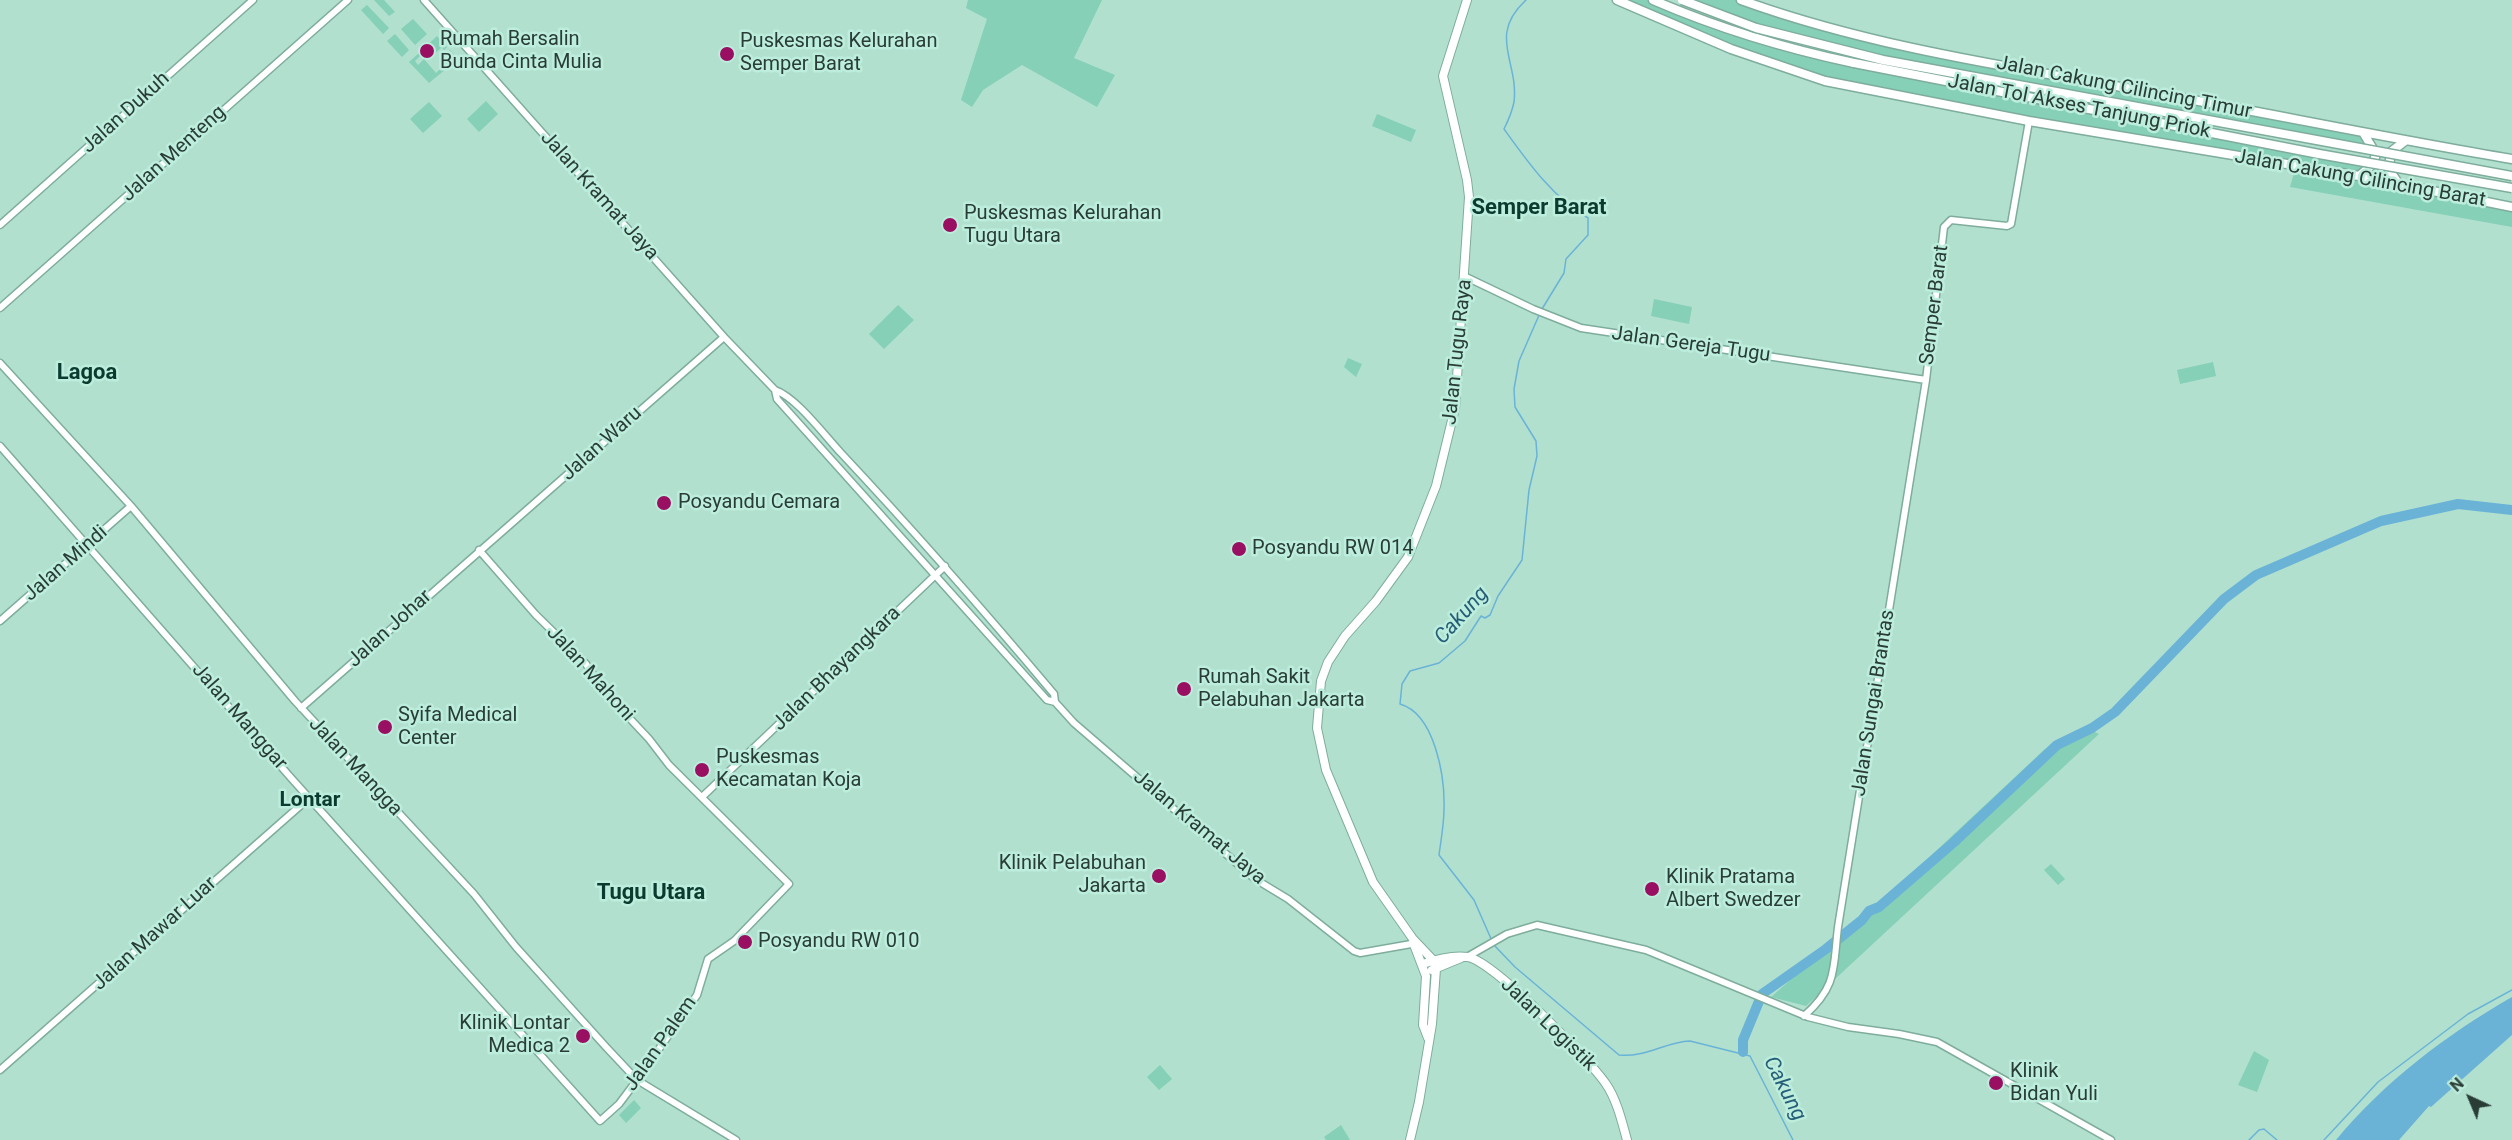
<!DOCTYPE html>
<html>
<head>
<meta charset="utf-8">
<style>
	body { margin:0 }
	#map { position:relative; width:2512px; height:1140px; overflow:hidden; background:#b1e0cf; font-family:Roboto,sans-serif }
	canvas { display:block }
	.north { position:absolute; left:2440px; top:1068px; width:60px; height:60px; -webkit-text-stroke:4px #bdeddc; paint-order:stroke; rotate:316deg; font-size:16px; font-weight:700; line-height:24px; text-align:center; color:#293d36 }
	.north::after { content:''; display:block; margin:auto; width:21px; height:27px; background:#293d36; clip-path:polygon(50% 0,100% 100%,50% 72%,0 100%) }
</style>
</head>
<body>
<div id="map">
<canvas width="2512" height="1140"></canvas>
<div class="north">N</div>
</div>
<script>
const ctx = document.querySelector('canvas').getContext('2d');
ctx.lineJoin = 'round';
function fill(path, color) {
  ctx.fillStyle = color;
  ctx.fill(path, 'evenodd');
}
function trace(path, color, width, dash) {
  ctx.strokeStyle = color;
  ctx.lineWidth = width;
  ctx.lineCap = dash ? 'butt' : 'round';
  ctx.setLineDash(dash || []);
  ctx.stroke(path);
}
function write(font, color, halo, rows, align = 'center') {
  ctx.font = font + ' Roboto,sans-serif';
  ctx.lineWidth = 5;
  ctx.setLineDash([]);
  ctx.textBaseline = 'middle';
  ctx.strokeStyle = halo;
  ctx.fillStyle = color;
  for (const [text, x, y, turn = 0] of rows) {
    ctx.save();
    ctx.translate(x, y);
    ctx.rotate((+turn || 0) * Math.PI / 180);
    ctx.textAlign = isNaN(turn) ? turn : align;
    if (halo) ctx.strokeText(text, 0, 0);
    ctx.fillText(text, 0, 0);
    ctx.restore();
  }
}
fill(new Path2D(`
	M374,0H384L395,12L389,16Z
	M968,0H1102L1074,58L1115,75L1097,107L1022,65L983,90L972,107L961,100L987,19L966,8Z
	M1617,0H1653L1789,49L2374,162L2360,176L2512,207V227L2290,187L2296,166L1811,77Z
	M1682,0H1740L1813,25L2364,134L2375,148L1815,44Z
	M367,5L389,28L383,34L361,10Z
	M413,19L427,34L415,45L401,29Z
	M395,34L409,50L402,57L387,41Z
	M437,36L447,47L444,50L442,47L432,56L426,50L422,53L421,51Z
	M450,50L458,59L429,83L409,62L419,53L421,55L415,61L418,65L424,59L436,73L442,67L440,63L449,55L447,52Z
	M486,101L498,114L479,132L467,119Z
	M429,102L442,116L423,133L410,119Z
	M1377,114L1416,130L1411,142L1372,126Z
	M1654,299L1692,307L1689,324L1651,316Z
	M898,305L914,320L884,349L869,334Z
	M1348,358L1362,364L1356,377L1344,367Z
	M2213,362L2216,376L2180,384L2177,370Z
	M2088,729L2099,734L1806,1006L1771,997L1924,862L2045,749Z
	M2051,864L2065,879L2058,885L2044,870Z
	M2254,1051L2269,1060L2257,1092L2238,1085Z
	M1160,1065L1172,1079L1159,1090L1147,1077Z
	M634,1100L641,1108L626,1123L619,1115Z
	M1341,1125L1350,1140H1326L1324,1137Z`), '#85d0b7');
fill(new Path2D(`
	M2512,997V1035L2431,1107L2429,1106L2399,1140H2336C2384,1082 2447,1034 2512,997Z`), '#6ab3d7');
trace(new Path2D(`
	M1526,0C1487,36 1519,61 1514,102C1512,112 1508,121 1504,129C1527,161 1553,198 1588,218V235L1566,259L1564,273L1542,309
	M1492,941L1474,900L1439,855C1441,840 1444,824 1444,809C1445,777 1435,714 1400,704L1402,684L1410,671L1439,663L1465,641L1481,616L1485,618L1490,615L1498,596L1522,560L1529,490L1537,456L1536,441L1515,407L1514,389L1519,361L1540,313
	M1494,945L1515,967L1619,1055C1645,1058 1665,1042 1690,1041L1750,1056L1793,1140
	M2249,1140L2259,1130L2264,1129L2277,1140
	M2324,1140L2378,1082L2468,1014L2512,990`), '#6ab3d7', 1.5);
trace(new Path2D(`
	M1743,1052V1040L1762,994L1826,949L1862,920L1869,911L1879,907L1953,843L2057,745L2092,728L2115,712L2224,599L2256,575L2381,521L2458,504L2512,510`), '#6ab3d7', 10);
const minor = new Path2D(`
	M424,0L724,337L775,390C796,397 825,436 841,453C914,531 985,612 1054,694L1055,702
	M0,225L253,0
	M1466,277L1533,309L1581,328L1926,380
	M0,308L348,0
	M0,363L131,506L295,701L474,894L516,947L606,1047L637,1080L736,1140
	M775,390L777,399L1047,700L1055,702L1074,723L1255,879L1288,899L1354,951L1360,953L1417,943
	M0,446L292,779L600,1121L619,1104L637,1080L697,995L708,959L734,941L789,884L669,765L649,739L605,692L586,664L536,615L479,550
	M0,621L131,506
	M301,708L724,337
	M702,797L945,566
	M1467,957L1507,934L1537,925L1646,950L1808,1017L1848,1027L1899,1034L1937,1042L2111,1140
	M1804,1016C1838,986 1833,968 1838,927L1926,380L1944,227L1951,220L2007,226L2011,224L2029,121
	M0,1070L309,798`);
const major = new Path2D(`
	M1413,942L1426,976L1423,1025L1428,1038
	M1423,964C1437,959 1453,955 1468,957C1493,961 1590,1060 1606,1084C1617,1100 1622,1122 1627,1140
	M1432,970L1461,958
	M1410,1140L1419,1102L1432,1024L1436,969L1433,960L1413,939L1373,882L1326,770L1317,728L1321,681L1328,662L1345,636L1376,601L1408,557L1436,486L1455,408L1469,197L1467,180L1443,76L1467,0`);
const highway = new Path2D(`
	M1617,0L1731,49L1825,81L2029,121L2359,176L2512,207
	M1653,0C1720,29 1783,48 1854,63
	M1741,0C1868,46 2004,66 2138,90C2263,112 2387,138 2512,159
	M2359,176L2373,164L2376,154L2364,134
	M2400,186L2388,168L2392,151L2405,141`);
trace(minor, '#7fad9c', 9);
trace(major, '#7fad9c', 10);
trace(highway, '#7fad9c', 11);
trace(minor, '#fff', 6);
trace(major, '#fff', 8);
trace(highway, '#fff', 8);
const highwayBridge = new Path2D(`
	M1682,0L1756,28L1883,60L2512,176
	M1854,63L2319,154L2512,188`);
trace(highwayBridge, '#7fad9c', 11, []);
trace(highwayBridge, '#fff', 8);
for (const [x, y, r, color] of [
	[427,51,8,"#991063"],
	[727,54,8,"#991063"],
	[950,225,8,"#991063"],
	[664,503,8,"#991063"],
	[1239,549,8,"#991063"],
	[1184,689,8,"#991063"],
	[385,727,8,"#991063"],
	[702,770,8,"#991063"],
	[1159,876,8,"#991063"],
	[1652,889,8,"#991063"],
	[745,942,8,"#991063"],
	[583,1036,8,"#991063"],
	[1996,1083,8,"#991063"]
]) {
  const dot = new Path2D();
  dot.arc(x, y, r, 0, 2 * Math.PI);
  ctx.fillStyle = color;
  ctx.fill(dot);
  trace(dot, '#bdeddc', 2);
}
write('20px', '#293d36', '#bdeddc', [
	["Rumah Bersalin",440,40],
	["Bunda Cinta Mulia",440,63],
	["Puskesmas Kelurahan",740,42],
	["Semper Barat",740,65],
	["Puskesmas Kelurahan",964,214],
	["Tugu Utara",964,237],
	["Posyandu Cemara",678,503],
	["Posyandu RW 014",1252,549],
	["Rumah Sakit",1198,678],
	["Pelabuhan Jakarta",1198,701],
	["Syifa Medical",398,716],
	["Center",398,739],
	["Puskesmas",716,758],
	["Kecamatan Koja",716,781],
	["Klinik Pelabuhan",1146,864,"right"],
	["Jakarta",1146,887,"right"],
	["Klinik Pratama",1666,878],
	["Albert Swedzer",1666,901],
	["Posyandu RW 010",758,942],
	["Klinik Lontar",570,1024,"right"],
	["Medica 2",570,1047,"right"],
	["Klinik",2010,1072],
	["Bidan Yuli",2010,1095]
], 'left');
write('20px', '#293d36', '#bdeddc', [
	["Jalan Cakung Cilincing Timur",2124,88,11],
	["Jalan Tol Akses Tanjung Priok",2079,107,11],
	["Jalan Dukuh",126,113,-42],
	["Jalan Menteng",174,154,-42],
	["Jalan Cakung Cilincing Barat",2360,179,10],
	["Jalan Kramat Jaya",599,196,48],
	["Semper Barat",1935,305,-83],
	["Jalan Gereja Tugu",1691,345,8],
	["Jalan Tugu Raya",1458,352,-84],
	["Jalan Waru",602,444,-42],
	["Jalan Mindi",66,564,-41],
	["Jalan Johar",390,629,-42],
	["Jalan Bhayangkara",837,669,-44],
	["Jalan Mahoni",590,674,48],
	["Jalan Sungai Brantas",1874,703,-81],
	["Jalan Manggar",239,717,49],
	["Jalan Mangga",355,767,47],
	["Jalan Kramat Jaya",1199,828,40],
	["Jalan Mawar Luar",155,934,-42],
	["Jalan Logistik",1548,1025,44],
	["Jalan Palem",661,1044,-55]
]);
write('italic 21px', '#265e78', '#bdeddc', [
	["Cakung",1462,616,-48],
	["Cakung",1784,1089,63]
]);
write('bold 21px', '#0b3a2e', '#bdeddc', [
	["Lontar",310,801]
]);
write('bold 22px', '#0b3a2e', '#bdeddc', [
	["Semper Barat",1539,208],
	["Lagoa",87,373],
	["Tugu Utara",651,893]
]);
</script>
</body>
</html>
